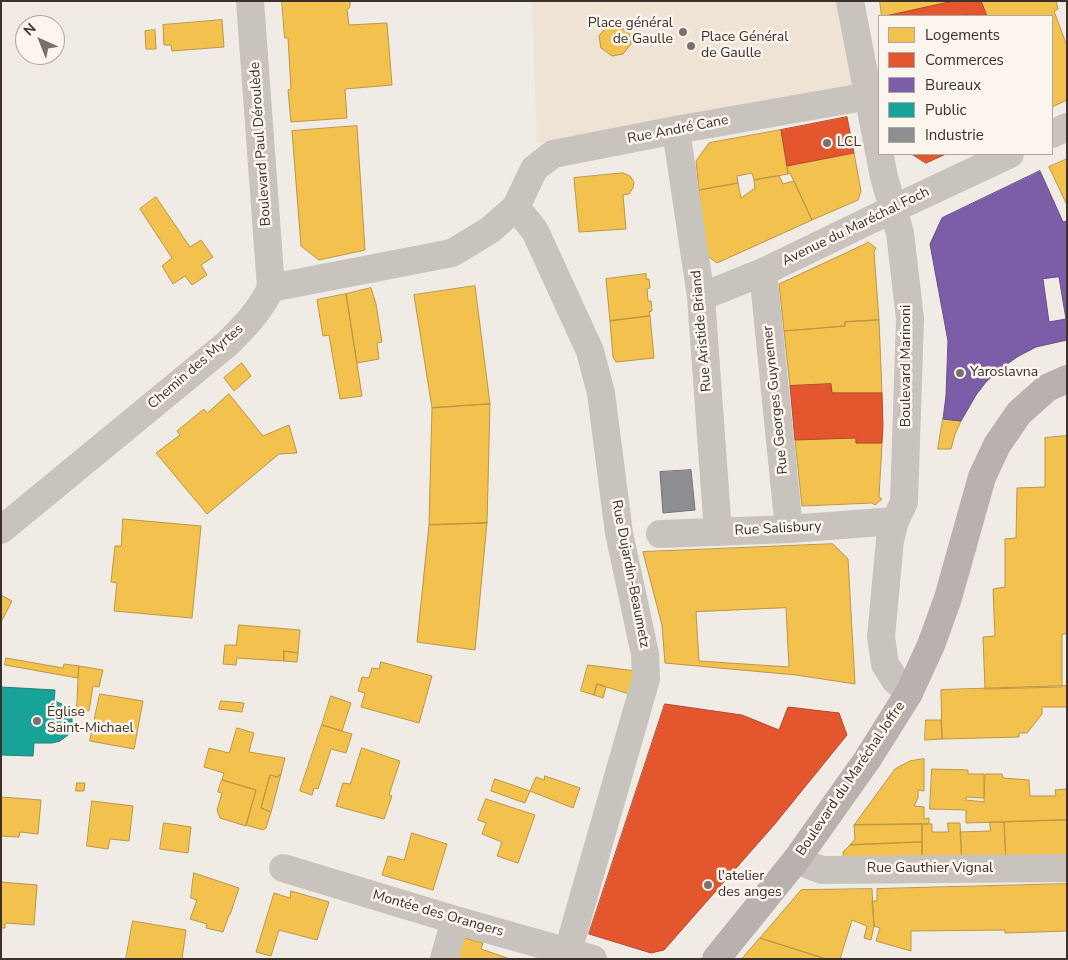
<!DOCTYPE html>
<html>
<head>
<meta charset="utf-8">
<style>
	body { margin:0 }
	#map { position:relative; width:1068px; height:960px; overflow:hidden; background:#f0ebe5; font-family:"Nunito Sans",sans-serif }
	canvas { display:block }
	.frame { position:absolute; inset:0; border:2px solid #3b302b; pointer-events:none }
	.legend { position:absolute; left:878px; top:15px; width:175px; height:140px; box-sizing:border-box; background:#fbf5ee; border:1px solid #aea6a0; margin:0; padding:6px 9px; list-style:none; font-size:15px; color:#3b302b }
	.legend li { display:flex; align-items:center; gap:10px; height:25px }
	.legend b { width:25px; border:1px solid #aea6a0 }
	.north { position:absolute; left:15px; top:15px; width:50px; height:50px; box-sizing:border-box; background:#fbf5ee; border:1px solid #aea6a0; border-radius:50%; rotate:316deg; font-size:14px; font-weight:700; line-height:20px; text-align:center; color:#3b302b }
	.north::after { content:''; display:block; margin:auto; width:18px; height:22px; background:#7a716c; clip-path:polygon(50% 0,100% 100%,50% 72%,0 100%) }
</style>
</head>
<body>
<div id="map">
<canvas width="1068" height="960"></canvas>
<div class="frame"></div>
<ul class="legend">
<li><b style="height:14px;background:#f2c14e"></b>Logements</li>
<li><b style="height:14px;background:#e4572e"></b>Commerces</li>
<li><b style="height:14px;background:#7b5ea7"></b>Bureaux</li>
<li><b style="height:14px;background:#17a398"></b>Public</li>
<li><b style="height:14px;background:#8d8d92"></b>Industrie</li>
</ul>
<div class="north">N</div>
</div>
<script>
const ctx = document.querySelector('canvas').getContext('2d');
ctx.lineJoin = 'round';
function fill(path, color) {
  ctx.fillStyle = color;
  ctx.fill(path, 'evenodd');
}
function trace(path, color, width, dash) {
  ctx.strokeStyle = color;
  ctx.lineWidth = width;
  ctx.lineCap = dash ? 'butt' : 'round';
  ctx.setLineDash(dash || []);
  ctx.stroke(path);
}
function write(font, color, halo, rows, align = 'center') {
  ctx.font = font + ' "Nunito Sans",sans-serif';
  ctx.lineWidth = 5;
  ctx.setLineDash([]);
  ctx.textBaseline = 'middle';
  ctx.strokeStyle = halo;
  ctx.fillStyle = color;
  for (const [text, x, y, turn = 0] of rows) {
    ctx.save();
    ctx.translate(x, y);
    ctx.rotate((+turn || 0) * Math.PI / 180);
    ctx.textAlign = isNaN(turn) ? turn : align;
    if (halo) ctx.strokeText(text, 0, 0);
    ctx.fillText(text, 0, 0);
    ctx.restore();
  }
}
fill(new Path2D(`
	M532,1H841L856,90L537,143Z`), '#eee3d5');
const homes = new Path2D(`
	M282,1H350V7L347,10L349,25L387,23L392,85L345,89L347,118L291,122L288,90L291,89L288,38H285Z
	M880,1H954L886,16H882Z
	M981,1H1056L1058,9L1054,11L1067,46V100L1052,107V16H987Z
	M222,20L224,47L172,51L171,45H164L163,25Z
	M618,25L629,33L631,44L623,54L612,56L601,48L599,36L607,26Z
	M155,30L156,49H146L145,31Z
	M357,126L365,250L319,260L301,246L292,131Z
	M781,130L788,174L754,180L752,173L737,176L738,183L699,190L696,161L709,143Z
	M854,153L861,191L858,200L812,220L790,173L788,174L787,166Z
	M1067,159V205L1049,167Z
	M623,173L630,176L634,182L633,188L629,194L623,195L626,229L579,232L574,178Z
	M779,176L783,184L794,181L812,220L717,263L706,255L699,190L738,183L741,198L755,188L754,180Z
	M156,197L190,247L201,240L213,257L201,265L207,275L192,285L185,276L173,284L162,266L172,258L140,209Z
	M868,242L876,248L874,252L879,320L845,322V326L784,331L779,284L865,244Z
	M646,274V279H649L650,288L647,289L648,301H651L652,311L649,312L650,316L610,321L606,279Z
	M475,286L490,404L432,408L414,295Z
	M371,288L376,304L382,342L377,343L379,359L357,363L346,294Z
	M346,294L362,396L340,399L329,335L323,336L317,300Z
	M650,316L654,358L616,362L613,357L610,321Z
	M879,320L882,393H832L831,384L790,386L784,331L845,326V322Z
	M242,363L251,376L234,391L224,378Z
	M229,394L263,436L289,425L297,453L279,454L207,514L156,453L180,435L177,431L204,409L207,413Z
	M490,404L487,523L429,525L432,408Z
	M943,419L961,421L955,434L951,449H938Z
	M1067,436V634H1062V687L985,689L983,637L995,636L993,589L1005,587V539L1016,538L1017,488L1045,487V438Z
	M856,438V443H882L879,497L882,499L875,505L872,503L802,506L795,440Z
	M123,519L201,526L192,618L114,611L117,583L111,582L115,546H121Z
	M487,523L475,650L417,642L429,525Z
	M833,544L848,559L855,684L796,675L665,663L662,625L643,552ZM786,608L789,667L699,661L696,612Z
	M1,595L12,601L1,622Z
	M239,625L300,630L298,653L284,651V661L237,658L236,665L223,664L225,645H236Z
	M284,651L298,653L297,662L284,661Z
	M6,658L63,668L64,664L79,666L78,678L5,665Z
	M381,662L432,676L419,723L361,707L365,693L358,691L362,677L369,678L372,668L379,669Z
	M588,665L636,671L629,694L597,684L594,695L581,691Z
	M79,666L103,670L99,687L93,686L89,711L77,709Z
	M597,684L606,687L603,698L594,695Z
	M1067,686V707H1042V714L1027,733H1019V737L942,739L941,690Z
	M100,694L143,701L134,749L90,741Z
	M331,696L351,703L342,731L322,725Z
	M221,701L244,703L242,712L219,709Z
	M926,720H941L942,739L925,740Z
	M322,725L352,734L346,753L331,749L318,789L314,788L312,795L300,791Z
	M237,728L254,733L249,752L285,758L281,774L277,777L270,775L261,808L271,812L266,828L263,830L246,825L256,790L222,780L224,773L204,767L209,748L229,753Z
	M362,748L400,761L389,795L392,796L384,819L336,806L343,783L350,784Z
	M924,759V791L918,790V798L914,806L924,807V819L929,818V824L854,825L895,769L910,761Z
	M932,769L968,770V774H984V798L966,797V800L984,802L985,774H1002L1003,778L1029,780L1030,796H1056L1055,790L1067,789V820L966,823V810L930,809Z
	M281,774L271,812L261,808L270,775L277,777Z
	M545,776L580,788L573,808L530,791L536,777L544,780Z
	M495,779L530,791L525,803L491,791Z
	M222,780L256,790L246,826L220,818L217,810L222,793L218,792Z
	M77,783H85L84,791H76Z
	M1,797L41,800L38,834L20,832L19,837L1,836Z
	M486,799L535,815L518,863L497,856L502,842L482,834L486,823L478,820Z
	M92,801L133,806L129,841L110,839L108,849L87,846Z
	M1067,820V861L1006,862L1004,822Z
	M990,822H1004L1006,862L962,863L960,832L990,831Z
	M164,823L191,827L188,853L160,849Z
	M948,823H960L962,863L922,864V824H932V832H948Z
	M922,824V842L850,845L855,839L854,825Z
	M412,833L447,844L433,890L382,875L388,856L404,860Z
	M922,842V864L844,862L843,852L850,845Z
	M194,873L239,888L230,915H229L223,932L206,928L207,924L190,919L197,900L191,898Z
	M1,882L37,885L34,925L5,923V928H1Z
	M1067,884V931L1005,933V930L911,931V951L876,941L880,928L874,926L872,901H877V889Z
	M872,889L874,926L871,940L864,938L867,926L852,920L840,959H826L760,938L801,890Z
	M291,891L329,902L317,940L279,930L271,956L256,952L274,893L290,898Z
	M133,921L186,930L182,959H126Z
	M465,938L483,943L481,949L510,959H454L457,944Z
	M760,938L826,959H742Z`);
fill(homes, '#f2c14e');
trace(homes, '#bb9644', 1);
const shops = new Path2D(`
	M954,1H981L987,16H969L968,14L961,16H886Z
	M847,117L854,153L787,166L781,130Z
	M912,154H946L926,163Z
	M831,384L832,393H882L883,426L882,443H856V438L795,440L790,386Z
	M665,704L742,715L779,730L788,707L839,713L847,735L774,825L664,950L651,953L589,934Z`);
fill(shops, '#e4572e');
trace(shops, '#b14b2d', 1);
const offices = new Path2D(`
	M1040,171L1063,222L1067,221V340L1036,347L1017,357L999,370L986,382L976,395L961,421L943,419L946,396L948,341L930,244L942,218ZM1059,277L1066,319L1049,322L1043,279Z`);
fill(offices, '#7b5ea7');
trace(offices, '#685082', 1);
const public = new Path2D(`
	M1,687L55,690L54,701L62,704L66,708L72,715V726L68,735L60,741L52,743H34L33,756L1,755Z`);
fill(public, '#17a398');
trace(public, '#228077', 1);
const industry = new Path2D(`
	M691,470L695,510L663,513L660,472Z`);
fill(industry, '#8d8d92');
trace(industry, '#747173', 1);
trace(new Path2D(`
	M850,1L884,177L900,233L910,319L904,502L895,521L890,540L881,637L885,664L895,680L909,693
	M676,130L701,297L718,532
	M1052,134L1067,127
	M516,207L535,231L590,351L601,393L619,533L645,654L646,679L568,951
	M763,272L789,529
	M271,288L452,253L490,230L516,207L534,169L553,154L676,130L869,96
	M701,297L763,272L893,209L1010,154
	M1,530L227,344C246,325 259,312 271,288L250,1
	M660,534L789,529L895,521
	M796,860L822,870L1067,868
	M283,868L455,920L593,959
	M444,959L455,920`), '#c9c3be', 28);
trace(new Path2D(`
	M716,959L796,860L867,760L909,693L931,645L948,598L982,477L997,445L1019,413L1047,388L1067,379`), '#b8b1ad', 28);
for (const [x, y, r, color] of [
	[683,32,5,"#7a716c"],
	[691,46,5,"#7a716c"],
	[827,143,5,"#7a716c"],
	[960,373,5,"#7a716c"],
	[37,721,5,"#7a716c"],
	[708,885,5,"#7a716c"]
]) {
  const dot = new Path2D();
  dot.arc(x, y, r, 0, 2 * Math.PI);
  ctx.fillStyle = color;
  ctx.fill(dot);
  trace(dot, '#fbf5ee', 2);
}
write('14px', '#3b302b', '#fbf5ee', [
	["Place général",673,24,"right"],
	["de Gaulle",673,40,"right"],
	["Place Général",701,38],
	["de Gaulle",701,54],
	["LCL",837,143],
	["Yaroslavna",970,373],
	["Église",47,713],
	["Saint-Michael",47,729],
	["l'atelier",718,877],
	["des anges",718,893]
], 'left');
write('14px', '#3b302b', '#fbf5ee', [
	["Rue André Cane",678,130,-11],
	["Boulevard Paul Déroulède",261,144,-94],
	["Avenue du Maréchal Foch",856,227,-26],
	["Rue Aristide Briand",702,331,-95],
	["Boulevard Marinoni",907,366,-90],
	["Chemin des Myrtes",196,367,-41],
	["Rue Georges Guynemer",776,400,-96],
	["Rue Salisbury",778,529,-3],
	["Rue Dujardin-Beaumetz",630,574,79],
	["Boulevard du Maréchal Joffre",851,779,-56],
	["Rue Gauthier Vignal",930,869],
	["Montée des Orangers",438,914,16]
]);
</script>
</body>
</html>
